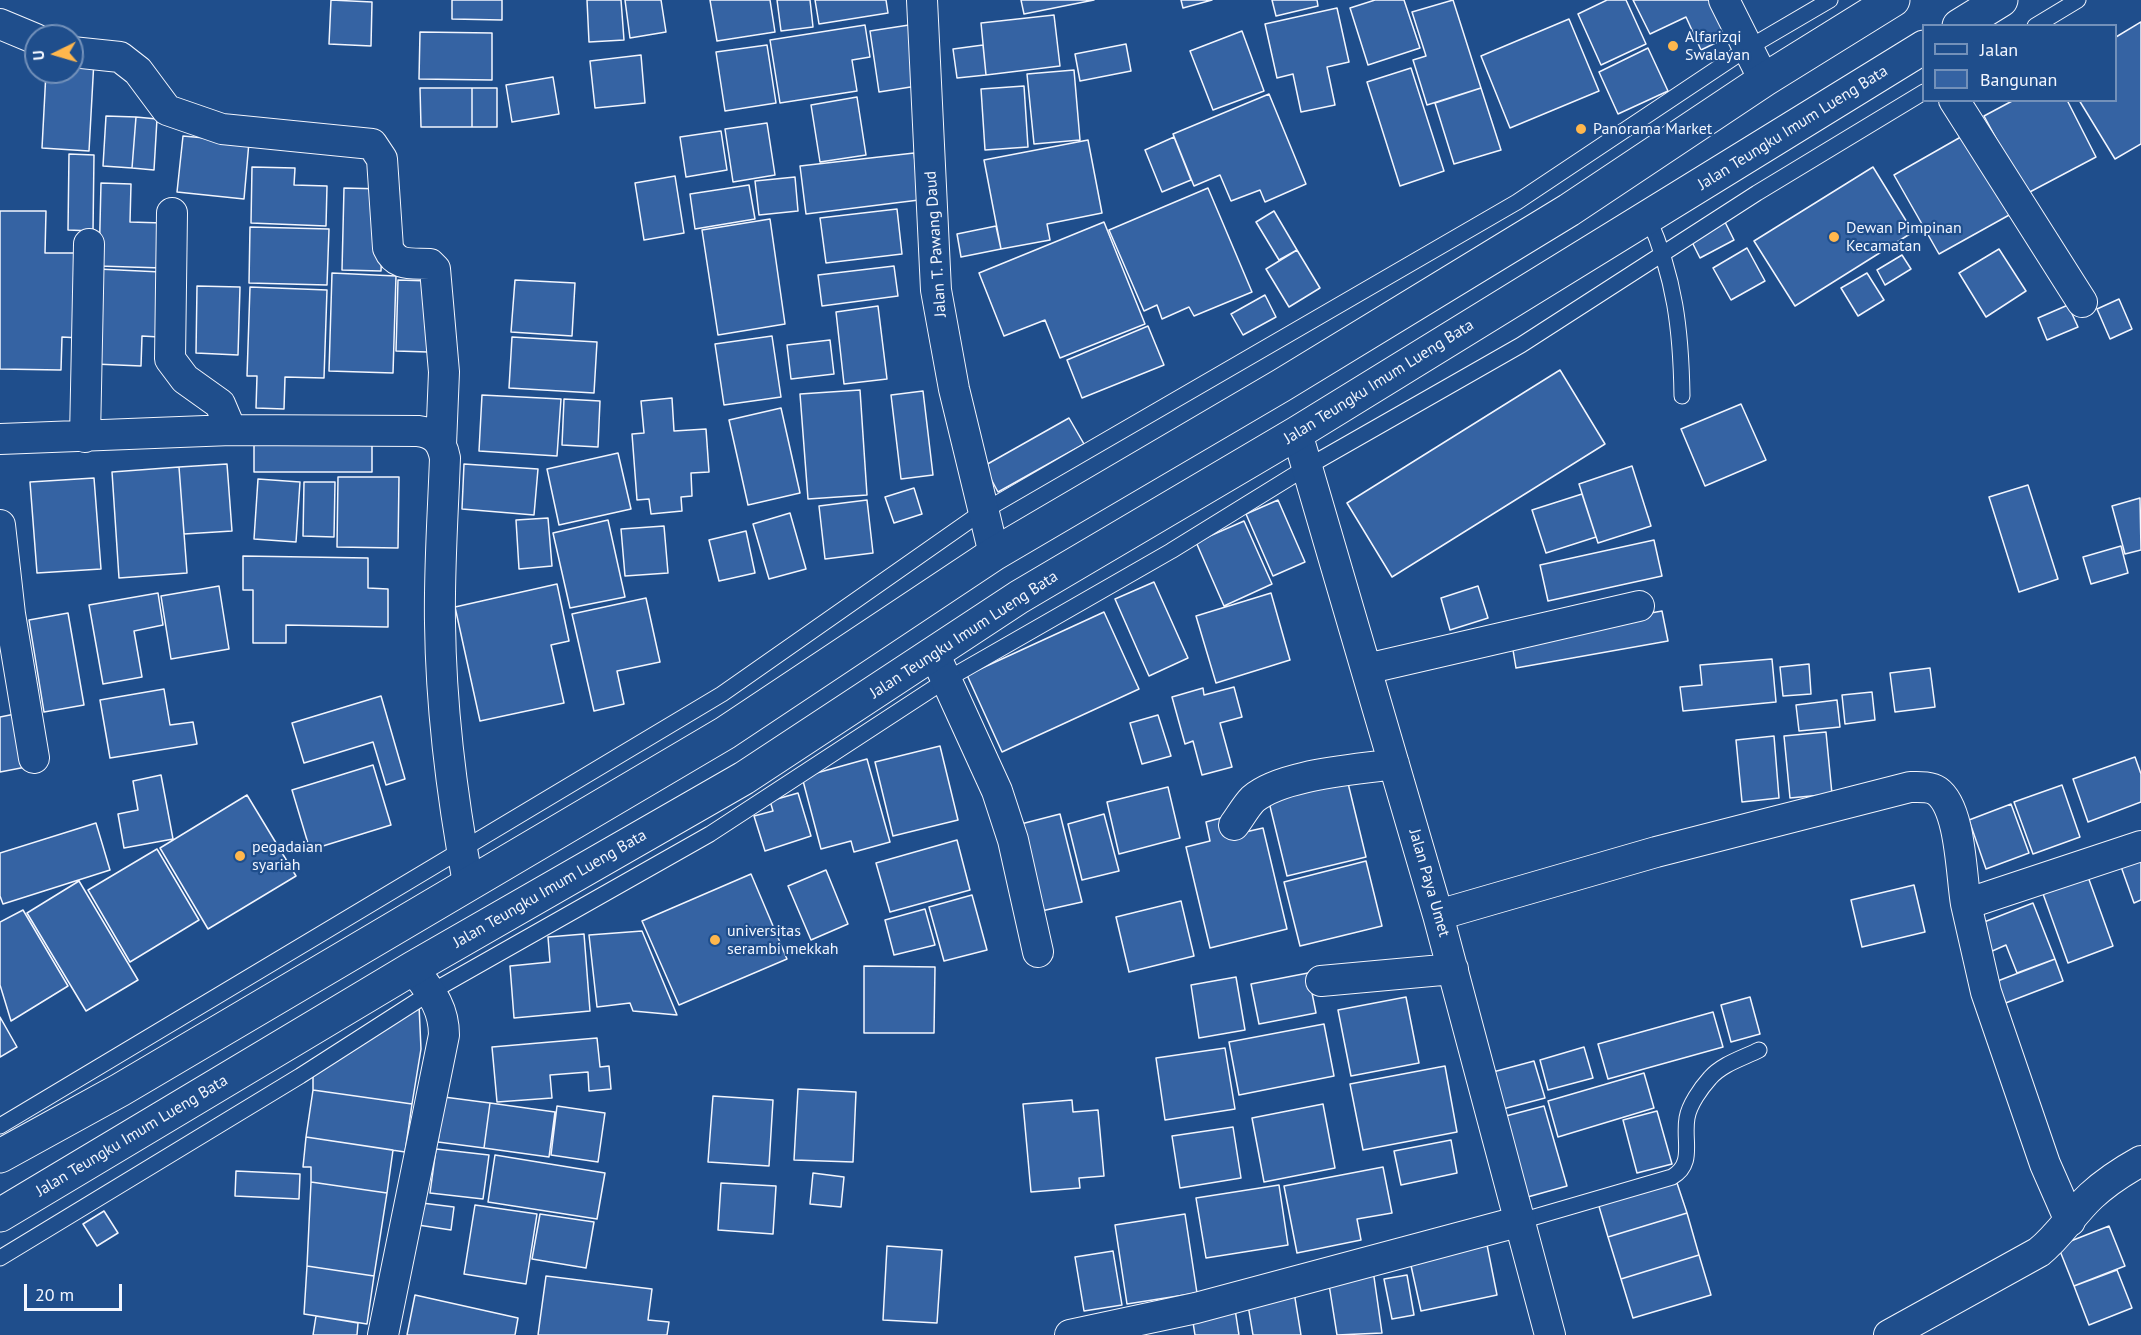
<!DOCTYPE html>
<html>
<head>
<meta charset="utf-8">
<style>
	body { margin:0 }
	#map { position:relative; width:2141px; height:1335px; overflow:hidden; background:#1f4e8c; font-family:"PT Sans",sans-serif }
	canvas { display:block }
	.legend { position:absolute; left:1922px; top:24px; width:195px; height:78px; box-sizing:border-box; background:#1f4e8c; border:2px solid #7391ba; margin:0; padding:8px 10px; list-style:none; font-size:18px; color:#f2f6ff }
	.legend li { display:flex; align-items:center; gap:12px; height:30px }
	.legend b { width:30px; border:2px solid #7391ba }
	.north { position:absolute; left:24px; top:24px; width:60px; height:60px; box-sizing:border-box; background:#1f4e8c; border:2px solid #7391ba; border-radius:50%; rotate:265deg; font-size:16px; font-weight:700; line-height:24px; text-align:center; color:#f2f6ff }
	.north::after { content:''; display:block; margin:auto; width:21px; height:27px; background:#ffb74d; clip-path:polygon(50% 0,100% 100%,50% 72%,0 100%) }
	.scale { position:absolute; left:24px; top:1284px; width:98px; height:27px; box-sizing:border-box; border:3px solid #f2f6ff; border-top:0; padding-left:8px; font-size:18px; line-height:21px; white-space:nowrap; color:#f2f6ff; -webkit-text-stroke:4px #1f4e8c; paint-order:stroke }
</style>
</head>
<body>
<div id="map">
<canvas width="2141" height="1335"></canvas>
<ul class="legend">
<li><b style="height:8px;background:#1f4e8c"></b>Jalan</li>
<li><b style="height:16px;background:#3563a3"></b>Bangunan</li>
</ul>
<div class="north">U</div>
<div class="scale">20 m</div>
</div>
<script>
const ctx = document.querySelector('canvas').getContext('2d');
ctx.lineJoin = 'round';
function fill(path, color) {
  ctx.fillStyle = color;
  ctx.fill(path, 'evenodd');
}
function trace(path, color, width, dash) {
  ctx.strokeStyle = color;
  ctx.lineWidth = width;
  ctx.lineCap = dash ? 'butt' : 'round';
  ctx.setLineDash(dash || []);
  ctx.stroke(path);
}
function write(font, color, halo, rows, align = 'center') {
  ctx.font = font + ' "PT Sans",sans-serif';
  ctx.lineWidth = 4.5;
  ctx.setLineDash([]);
  ctx.textBaseline = 'middle';
  ctx.strokeStyle = halo;
  ctx.fillStyle = color;
  for (const [text, x, y, turn = 0] of rows) {
    ctx.save();
    ctx.translate(x, y);
    ctx.rotate((+turn || 0) * Math.PI / 180);
    ctx.textAlign = isNaN(turn) ? turn : align;
    if (halo) ctx.strokeText(text, 0, 0);
    ctx.fillText(text, 0, 0);
    ctx.restore();
  }
}
const building = new Path2D(`
	M331,0L372,2L371,46L329,44Z
	M452,0H502V20L452,19Z
	M587,0H621L624,40L589,42Z
	M625,0H661L666,32L630,38Z
	M710,0H770L775,32L717,41Z
	M777,0H810L813,27L781,31Z
	M815,0H886L888,13L819,24Z
	M1021,0H1094L1024,14Z
	M1181,0H1212L1183,8Z
	M1272,0H1317L1318,6L1276,16Z
	M1375,0H1404L1420,48L1368,65L1350,8Z
	M1453,0L1481,88L1427,105L1413,60L1426,56L1412,12Z
	M1607,0H1626L1646,44L1601,65L1578,14Z
	M1633,0H1715L1732,35L1701,50L1686,17L1650,34Z
	M1337,8L1349,62L1327,67L1335,105L1301,112L1293,74L1277,78L1265,24Z
	M1054,15L1060,66L986,75L981,23Z
	M1569,19L1599,91L1510,128L1481,56Z
	M2141,22V144L2115,159L2079,100H2116V37Z
	M865,25L870,57L852,60L857,91L780,103L770,40Z
	M909,25L917,86L879,92L870,31Z
	M1242,31L1264,91L1213,110L1190,51Z
	M420,32L492,33V80L419,79Z
	M1126,44L1131,71L1080,81L1075,54Z
	M767,45L776,103L725,111L716,52Z
	M983,45L986,75L957,78L953,49Z
	M1648,48L1668,91L1618,114L1599,72Z
	M641,55L645,103L595,108L590,61Z
	M72,59L94,60L89,151L42,148L46,72H72Z
	M1411,68L1444,171L1400,186L1367,82Z
	M1074,70L1080,140L1034,144L1027,74Z
	M553,77L559,114L512,122L506,85Z
	M1024,86L1028,147L985,150L981,89Z
	M420,88H472V127H421Z
	M472,88H497V127H472Z
	M1481,88L1501,150L1454,164L1435,103Z
	M1269,94L1306,184L1265,202L1260,190L1231,201L1220,175L1194,186L1173,134Z
	M857,97L866,155L820,162L811,105Z
	M2014,100H2067L2096,157L2026,194L1984,116Z
	M106,116L136,117L132,168L103,166Z
	M136,117L157,119L154,170L132,168Z
	M767,123L775,175L733,182L725,129Z
	M721,131L727,170L686,177L680,137Z
	M1966,134L2011,214L1939,254L1894,175Z
	M183,136L249,142L244,199L177,192Z
	M1174,137L1191,180L1162,192L1145,150Z
	M1088,140L1102,213L1047,224L1050,240L1001,249L984,160Z
	M914,153L919,200L806,214L800,166Z
	M69,154L94,155L93,231L68,230Z
	M252,167L295,168L294,185L327,186L326,226L251,223Z
	M1873,167L1913,232L1795,306L1754,241Z
	M675,176L684,233L644,240L635,183Z
	M795,177L798,211L759,215L755,181Z
	M101,183L131,184L130,222L163,223L162,268L99,266Z
	M749,185L755,219L695,229L690,194Z
	M344,188L384,189L381,271L342,270Z
	M1208,188L1252,292L1194,316L1189,307L1162,319L1157,305L1144,311L1109,230Z
	M897,209L902,254L826,263L820,218Z
	M0,211H46L45,253H82L80,338L62,337L61,370L0,369Z
	M1274,211L1297,250L1279,260L1256,222Z
	M770,219L785,324L718,335L702,230Z
	M1104,222L1145,324L1060,358L1045,320L1004,336L979,273Z
	M1725,222L1734,240L1700,258L1691,240Z
	M996,226L1001,249L961,257L957,234Z
	M250,227L329,229L327,285L249,283Z
	M1747,248L1765,281L1731,300L1713,268Z
	M1999,249L2026,291L1986,317L1959,273Z
	M1297,250L1320,288L1289,307L1266,269Z
	M1902,255L1911,269L1885,285L1877,270Z
	M894,266L898,296L822,306L818,275Z
	M98,269L161,272L159,337L142,336L141,366L95,364Z
	M332,273L396,276L393,373L329,371Z
	M1867,273L1884,300L1858,316L1841,288Z
	M398,280L430,281L428,352L396,351Z
	M515,280L575,283L572,336L511,332Z
	M197,286L240,287L238,355L196,353Z
	M250,287L327,290L324,378L285,377L284,409L256,408L257,376H247Z
	M1265,295L1276,317L1243,335L1231,314Z
	M2119,299L2132,329L2110,339L2097,309Z
	M2068,305L2078,327L2047,340L2038,318Z
	M878,306L887,379L844,384L836,312Z
	M1148,326L1164,365L1082,398L1067,360Z
	M772,336L781,397L724,405L715,344Z
	M512,337L597,342L594,393L509,388Z
	M830,340L834,374L791,379L787,345Z
	M1560,370L1605,444L1392,577L1347,503Z
	M860,390L867,495L808,499L800,394Z
	M923,391L933,475L901,479L891,395Z
	M482,395L561,399L557,456L479,451Z
	M672,398L674,431L706,429L709,472L691,473L692,496L681,497L682,511L651,514L649,499L637,500L632,434L644,433L641,401Z
	M564,399L600,401L598,447L562,445Z
	M1741,404L1766,460L1705,486L1681,429Z
	M781,408L800,493L748,505L729,420Z
	M1069,418L1084,444L998,492L984,466Z
	M372,437V472H254V438Z
	M618,453L631,509L559,525L547,469Z
	M227,464L232,531L184,534L179,467Z
	M464,464L538,469L534,515L462,509Z
	M1632,466L1651,526L1598,543L1579,484Z
	M179,467L187,573L119,578L112,472Z
	M338,477H399L398,548L337,547Z
	M94,478L101,569L37,573L30,482Z
	M258,479L300,482L296,542L254,539Z
	M304,482H335L334,537L303,536Z
	M2028,485L2058,579L2019,592L1989,497Z
	M914,488L922,514L894,523L885,497Z
	M1582,494L1596,537L1546,553L1532,510Z
	M2140,498L2141,550L2125,554L2112,506Z
	M867,500L873,553L825,559L819,506Z
	M1278,500L1305,562L1273,576L1246,514Z
	M790,513L806,569L769,579L753,524Z
	M548,518L552,566L519,569L516,520Z
	M608,520L625,597L570,608L553,533Z
	M1244,521L1272,584L1224,606L1196,542Z
	M664,526L668,573L625,576L621,529Z
	M746,531L755,573L719,581L709,540Z
	M1654,540L1662,576L1548,601L1540,565Z
	M2121,546L2128,573L2091,584L2083,557Z
	M243,556L368,558V588L388,589V627L286,625V643H253V590H243Z
	M1154,582L1188,658L1149,676L1115,599Z
	M557,584L569,641L551,645L564,703L480,721L455,607Z
	M219,586L229,649L171,659L161,596Z
	M1478,586L1488,618L1450,630L1441,598Z
	M158,593L163,625L134,631L142,677L103,684L89,605Z
	M1271,593L1290,660L1216,683L1196,616Z
	M646,598L660,662L617,671L624,704L594,711L572,614Z
	M1662,611L1668,641L1516,668L1511,638Z
	M1104,612L1139,689L1002,752L967,675Z
	M68,613L84,705L44,712L29,620Z
	M1772,659L1776,702L1683,711L1680,687L1702,685L1700,665Z
	M1809,664L1811,694L1783,696L1780,667Z
	M1930,668L1935,707L1895,712L1890,673Z
	M1234,687L1242,717L1220,723L1232,767L1202,775L1193,741L1185,744L1172,697L1203,688L1204,695Z
	M164,689L170,725L193,722L197,744L110,758L100,700Z
	M1872,692L1875,720L1845,724L1842,695Z
	M381,696L405,779L386,785L373,742L304,763L292,723Z
	M1837,700L1840,727L1799,731L1796,705Z
	M15,714L26,767L0,772V717Z
	M1158,715L1171,756L1142,764L1130,723Z
	M1826,732L1832,794L1790,798L1784,736Z
	M1774,736L1779,798L1742,802L1736,740Z
	M940,746L958,820L893,836L875,762Z
	M2135,757L2141,774V802L2088,822L2073,779Z
	M867,759L890,842L854,852L851,841L821,849L802,777Z
	M373,765L391,825L310,850L292,790Z
	M161,775L173,839L124,848L118,814L138,810L133,781Z
	M1347,779L1366,857L1287,876L1268,798Z
	M2062,785L2080,837L2033,854L2014,802Z
	M1168,787L1180,838L1119,854L1107,802Z
	M798,793L811,836L765,851L754,816L773,811L770,801Z
	M247,795L296,876L208,929L160,848Z
	M2011,804L2029,853L1986,869L1969,820Z
	M1060,814L1082,902L1037,912L1017,825Z
	M1104,814L1119,871L1082,880L1068,824Z
	M1228,816L1232,835L1263,828L1287,929L1210,948L1186,847L1210,841L1206,822Z
	M96,823L110,870L3,904L0,896V853Z
	M957,840L970,890L890,912L876,863Z
	M157,849L199,920L130,962L88,890Z
	M2141,853V900L2134,903L2119,861Z
	M1366,861L1382,926L1300,946L1284,882Z
	M826,870L848,924L811,940L788,886Z
	M751,874L787,959L679,1005L642,921Z
	M2087,874L2113,946L2068,963L2042,891Z
	M79,881L138,980L86,1011L27,913Z
	M1914,885L1925,932L1862,947L1851,900Z
	M972,895L987,950L944,961L929,907Z
	M1181,901L1194,956L1129,972L1116,917Z
	M2033,903L2055,959L2017,973L2006,945L1990,952L1979,924Z
	M925,909L935,945L894,955L885,920Z
	M23,910L68,986L11,1021L0,985V922Z
	M642,931L677,1015L633,1011L630,1003L597,1007L589,935Z
	M584,934L590,1011L514,1018L510,966L550,962L548,937Z
	M2055,959L2063,981L2003,1004L1995,982Z
	M864,966L935,967L934,1033H864Z
	M1308,973L1316,1013L1259,1024L1251,984Z
	M1236,977L1245,1030L1199,1038L1191,985Z
	M1406,997L1419,1063L1351,1076L1338,1010Z
	M1750,997L1760,1034L1731,1042L1721,1005Z
	M419,1005L421,1049L412,1104L313,1090V1068Z
	M1713,1012L1723,1047L1608,1079L1598,1044Z
	M0,1017L17,1047L0,1057Z
	M1324,1024L1334,1076L1239,1095L1229,1042Z
	M597,1038L600,1067L609,1066L611,1089L589,1091L588,1072L550,1075L552,1098L497,1102L492,1047Z
	M1584,1047L1593,1078L1548,1090L1540,1060Z
	M1225,1048L1235,1109L1165,1120L1156,1058Z
	M1534,1061L1545,1098L1503,1109L1493,1072Z
	M1445,1066L1457,1132L1363,1150L1350,1084Z
	M1644,1073L1654,1108L1558,1137L1548,1101Z
	M798,1089L856,1092L853,1162L794,1160Z
	M313,1090L412,1104L405,1152L306,1137Z
	M713,1096L773,1100L769,1166L708,1162Z
	M444,1097L490,1103L484,1148L438,1142Z
	M1072,1100L1073,1112L1098,1110L1104,1176L1079,1178L1080,1188L1031,1192L1023,1104Z
	M490,1103L555,1112L549,1157L484,1148Z
	M1323,1104L1335,1168L1264,1182L1252,1118Z
	M557,1106L605,1113L598,1162L551,1155Z
	M1544,1106L1567,1186L1524,1198L1502,1117Z
	M1657,1111L1672,1164L1637,1173L1623,1120Z
	M1233,1127L1241,1178L1180,1188L1172,1136Z
	M306,1137L393,1150L387,1193L311,1182V1167H303Z
	M1451,1140L1457,1173L1401,1185L1394,1151Z
	M436,1149L489,1155L483,1199L430,1193Z
	M495,1155L605,1173L597,1219L488,1202Z
	M1383,1167L1392,1213L1357,1219L1361,1240L1297,1253L1284,1186Z
	M236,1171L300,1174L299,1199L235,1196Z
	M813,1173L844,1177L841,1207L810,1204Z
	M1676,1180L1687,1213L1608,1237L1598,1203Z
	M311,1182L387,1193L374,1276L307,1266Z
	M721,1183L776,1186L773,1234L718,1230Z
	M1279,1185L1288,1245L1206,1258L1196,1198Z
	M422,1203L454,1207L451,1230L418,1225Z
	M475,1205L537,1214L526,1284L464,1274Z
	M104,1211L118,1233L97,1246L83,1224Z
	M1687,1213L1699,1255L1621,1279L1608,1237Z
	M540,1214L594,1222L586,1268L532,1259Z
	M1185,1214L1197,1293L1127,1304L1115,1225Z
	M2109,1226L2125,1266L2074,1286L2058,1246Z
	M1487,1245L1497,1295L1421,1311L1410,1261Z
	M887,1246L942,1250L937,1323L883,1320Z
	M1113,1251L1122,1305L1084,1311L1075,1257Z
	M1699,1255L1711,1295L1633,1318L1621,1279Z
	M307,1266L374,1276L367,1324L304,1314Z
	M1373,1270L1382,1333L1337,1335L1328,1278Z
	M2117,1270L2132,1308L2089,1325L2074,1286Z
	M1407,1275L1414,1315L1392,1319L1384,1279Z
	M546,1276L652,1289L648,1320L669,1322L667,1335H538Z
	M1294,1292L1301,1335H1253L1247,1299Z
	M415,1295L518,1318L515,1335H407Z
	M1235,1309L1239,1335H1195L1192,1316Z
	M316,1316L358,1323L357,1335H313Z`);
fill(building, '#3563a3');
trace(building, '#f2f6ff', 1.5);
const service = new Path2D(`
	M2035,26L2078,0
	M1648,217C1675,278 1681,330 1682,396
	M0,1126L722,694L982,512L1517,202L1748,48L1830,0
	M1521,1221L1672,1177C1695,1164 1683,1141 1687,1118C1689,1105 1701,1088 1710,1078C1722,1064 1743,1058 1759,1050
	M0,1258L300,1076L431,992L710,834L946,680L1171,551L1307,467L1521,345L1757,193L1924,92`);
const minor = new Path2D(`
	M922,0L936,290L954,389L994,554
	M1724,0L1764,80
	M0,24L36,39
	M72,52L120,57L138,71L167,110L222,129L372,144L382,159L388,248C396,267 412,263 430,264L435,269L444,372L441,445
	M1954,100L2082,302
	M172,213L170,359L185,379L220,404L231,430
	M1297,433L1438,915L1550,1335
	M85,437L89,244
	M0,439L231,430L418,431C435,433 442,442 445,458C443,513 439,568 440,623C441,711 452,797 468,883
	M0,525L10,614L34,758
	M934,653L997,791L1013,840L1038,952
	M1366,669L1639,606
	M1234,825C1240,817 1246,806 1253,799C1282,774 1356,770 1394,764
	M1438,915L1656,852L1910,787C1918,787 1930,786 1937,791C1961,808 1961,875 1966,904
	M1321,981L1453,969
	M2070,1221L2045,1164L1986,992L1966,904L2141,846
	M383,1335L444,1035C444,1006 429,990 413,968
	M1070,1335L1196,1308L1521,1221
	M1889,1335L2039,1252C2060,1235 2072,1214 2091,1196C2106,1182 2123,1171 2141,1161`);
const trunk = new Path2D(`
	M1959,26L2001,0
	M0,1156L120,1090L725,733L994,554L1282,385L1569,210L1764,80L1893,0
	M0,1215L413,968L744,778L1019,597L1297,433L1924,47`);
trace(service, '#f2f6ff', 17);
trace(minor, '#f2f6ff', 32);
trace(trunk, '#f2f6ff', 35);
trace(service, '#1f4e8c', 15);
trace(minor, '#1f4e8c', 30);
trace(trunk, '#1f4e8c', 33);
for (const [x, y, r, color] of [
	[1673,46,6,"#ffb74d"],
	[1581,129,6,"#ffb74d"],
	[1834,237,6,"#ffb74d"],
	[240,856,6,"#ffb74d"],
	[715,940,6,"#ffb74d"]
]) {
  const dot = new Path2D();
  dot.arc(x, y, r, 0, 2 * Math.PI);
  ctx.fillStyle = color;
  ctx.fill(dot);
  trace(dot, '#1f4e8c', 2);
}
write('16px', '#f2f6ff', '#1f4e8c', [
	["Alfarizqi",1685,37],
	["Swalayan",1685,55],
	["Panorama Market",1593,129],
	["Dewan Pimpinan",1846,228],
	["Kecamatan",1846,246],
	["pegadaian",252,847],
	["syariah",252,865],
	["universitas",727,931],
	["serambi mekkah",727,949]
], 'left');
write('16px', '#f2f6ff', '#1f4e8c', [
	["Jalan Teungku Imum Lueng Bata",1793,128,-32],
	["Jalan T. Pawang Daud",936,244,-94],
	["Jalan Teungku Imum Lueng Bata",1379,382,-32],
	["Jalan Teungku Imum Lueng Bata",964,635,-33],
	["Jalan Paya Umet",1429,883,74],
	["Jalan Teungku Imum Lueng Bata",550,889,-30],
	["Jalan Teungku Imum Lueng Bata",132,1136,-31]
]);
</script>
</body>
</html>
